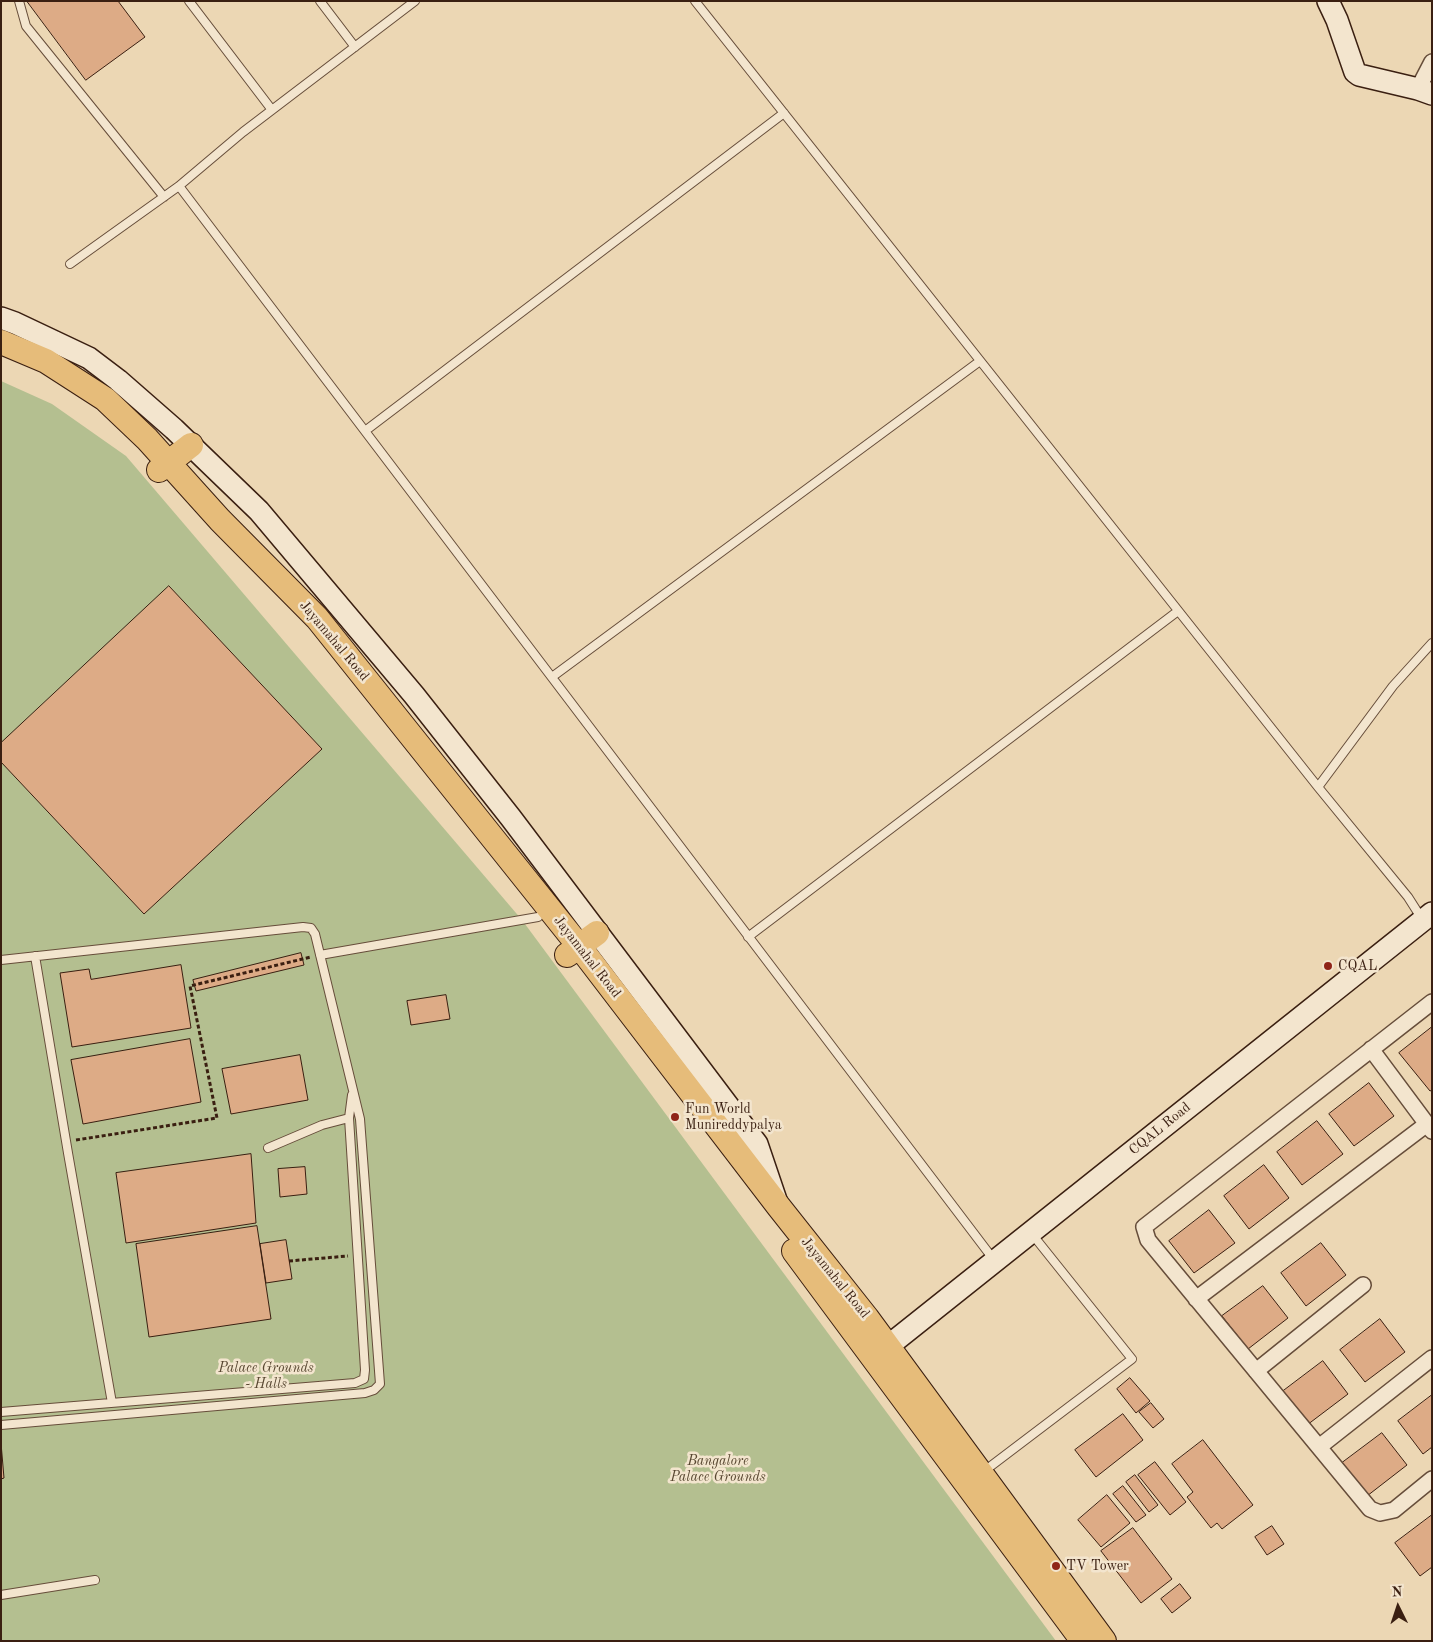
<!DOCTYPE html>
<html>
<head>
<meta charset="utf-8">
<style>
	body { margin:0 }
	#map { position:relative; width:1433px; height:1642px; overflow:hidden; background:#ecd7b4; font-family:"Old Standard TT",serif }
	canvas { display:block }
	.frame { position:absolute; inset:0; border:2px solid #3a1f11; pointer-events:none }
	.north { position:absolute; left:1373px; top:1582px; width:50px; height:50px; -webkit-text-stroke:4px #f3e5ce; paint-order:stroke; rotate:356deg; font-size:14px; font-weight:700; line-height:20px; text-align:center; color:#3a1f11 }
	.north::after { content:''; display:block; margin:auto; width:18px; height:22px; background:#3a1f11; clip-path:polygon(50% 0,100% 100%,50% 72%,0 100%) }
</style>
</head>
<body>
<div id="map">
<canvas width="1433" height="1642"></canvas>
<div class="frame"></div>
<div class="north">N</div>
</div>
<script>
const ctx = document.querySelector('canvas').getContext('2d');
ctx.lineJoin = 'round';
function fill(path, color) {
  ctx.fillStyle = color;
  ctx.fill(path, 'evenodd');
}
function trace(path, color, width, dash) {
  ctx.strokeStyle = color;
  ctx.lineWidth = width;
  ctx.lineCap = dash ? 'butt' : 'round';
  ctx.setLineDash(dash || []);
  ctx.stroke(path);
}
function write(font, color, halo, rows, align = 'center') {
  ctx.font = font + ' "Old Standard TT",serif';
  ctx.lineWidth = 5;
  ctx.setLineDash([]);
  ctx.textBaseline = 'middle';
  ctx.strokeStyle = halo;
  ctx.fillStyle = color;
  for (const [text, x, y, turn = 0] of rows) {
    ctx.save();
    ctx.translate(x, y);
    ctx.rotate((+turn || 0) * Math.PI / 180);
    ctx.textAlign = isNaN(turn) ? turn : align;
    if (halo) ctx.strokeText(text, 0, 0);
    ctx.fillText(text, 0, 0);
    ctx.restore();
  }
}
fill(new Path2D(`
	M1,381L52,404L126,456L522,920L1056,1641H1Z`), '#b4bf90');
const building = new Path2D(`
	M27,1H118L145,37L86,80Z
	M169,586L322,749L144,914L1,762V743Z
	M301,953L304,965L196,991L193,980Z
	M181,965L191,1028L72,1047L60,973L89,969L91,979Z
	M446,995L450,1019L411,1025L407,1001Z
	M1432,1027V1090L1430,1091L1399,1053Z
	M190,1039L201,1102L83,1124L71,1060Z
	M300,1055L308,1100L231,1114L222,1069Z
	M1369,1083L1394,1116L1354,1146L1329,1114Z
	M1317,1121L1343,1154L1302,1185L1277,1152Z
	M251,1154L256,1223L126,1243L116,1173Z
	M1264,1165L1289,1198L1249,1229L1224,1196Z
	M305,1167L307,1194L280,1197L278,1169Z
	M1209,1210L1235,1243L1194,1273L1169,1241Z
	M257,1226L271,1319L149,1337L136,1244Z
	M286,1240L292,1279L266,1283L260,1244Z
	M1321,1243L1346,1275L1306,1306L1281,1273Z
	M1263,1286L1288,1318L1248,1349L1222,1316Z
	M1380,1319L1405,1352L1365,1382L1340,1350Z
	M1323,1361L1348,1394L1307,1425L1282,1392Z
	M1130,1378L1150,1401L1136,1413L1117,1389Z
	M1432,1395V1447L1423,1454L1398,1421Z
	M1151,1403L1164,1419L1153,1428L1139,1412Z
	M1123,1414L1143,1440L1096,1477L1075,1450Z
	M1382,1433L1407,1465L1367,1496L1342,1463Z
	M1203,1440L1253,1505L1222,1529L1217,1523L1211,1528L1187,1497L1193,1492L1172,1464Z
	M1,1443L4,1478L1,1479Z
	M1155,1462L1186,1502L1170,1515L1138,1475Z
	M1135,1475L1158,1505L1149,1512L1126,1482Z
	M1123,1486L1146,1515L1136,1522L1113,1494Z
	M1107,1495L1130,1523L1101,1547L1078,1520Z
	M1432,1515V1567L1420,1576L1395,1543Z
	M1272,1526L1284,1544L1267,1555L1255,1537Z
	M1133,1528L1172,1579L1141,1603L1101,1551Z
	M1180,1584L1191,1598L1172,1613L1161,1599Z`);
fill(building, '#ddab86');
trace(building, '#3a1f11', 1);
const lane = new Path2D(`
	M19,1L26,26L164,197
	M189,1L272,110
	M320,1L355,47
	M415,1L243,132L179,186L994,1260
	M695,1L1318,787L1408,897L1422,919
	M70,264L179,186
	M365,431L784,113
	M552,677L980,361
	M1318,787L1393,686L1432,643
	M748,937L1178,611
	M320,955L538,917
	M35,956L68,1153L112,1403
	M1,960L303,927L311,928L315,934L360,1119L380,1384L374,1390L365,1393L1,1425
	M268,1148L322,1125L349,1118
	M1,1412L355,1383L364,1379L365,1370L349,1118L352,1095
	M983,1472L1132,1359L1032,1234
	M1,1595L95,1580`);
const street = new Path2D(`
	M1418,89L1432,62
	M1432,1002L1144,1227L1148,1240L1370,1509L1380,1513L1394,1510L1432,1479
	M1371,1049L1432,1131
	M1196,1299L1427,1124
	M1256,1371L1363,1285
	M1319,1447L1432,1358`);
const secondary = new Path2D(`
	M1328,1L1337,20L1355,72L1359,75L1418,89L1432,94
	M1,318L15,323L89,358L118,380L174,429L259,511L414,695L511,818L757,1144L776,1200
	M874,1356L892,1343L1432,913`);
const primary = new Path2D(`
	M1,342L46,361L105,399L147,439L220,520L317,618L579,946L779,1207L867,1318L1104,1641
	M159,470L191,445
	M567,955L597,933
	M794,1251L1083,1641`);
trace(lane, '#664d3a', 10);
trace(street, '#664d3a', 18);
trace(secondary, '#3a1f11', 24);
trace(primary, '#3a1f11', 26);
trace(new Path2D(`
	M76,1140L217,1118L190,986L311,957
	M289,1261L348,1256`), '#3a1f11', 3, [4, 2.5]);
trace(lane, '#f3e5ce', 8);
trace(street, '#f3e5ce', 15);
trace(secondary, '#f3e5ce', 21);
trace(primary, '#e6bc7a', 24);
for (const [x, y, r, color] of [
	[1328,966,5,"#8f2418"],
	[675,1117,5,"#8f2418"],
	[1056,1566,5,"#8f2418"]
]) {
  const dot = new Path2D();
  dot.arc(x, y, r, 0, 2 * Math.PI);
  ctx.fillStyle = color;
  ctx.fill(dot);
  trace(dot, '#f3e5ce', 2);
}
write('14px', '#3a1f11', '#f3e5ce', [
	["Jayamahal Road",334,641,50],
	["Jayamahal Road",587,957,52],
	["CQAL Road",1160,1129,-39],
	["Jayamahal Road",835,1278,51]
]);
write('14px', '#3a1f11', '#f3e5ce', [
	["CQAL",1338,966],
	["Fun World",685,1109],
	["Munireddypalya",685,1125],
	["TV Tower",1066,1566]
], 'left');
write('italic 14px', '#584731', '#f3e5ce', [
	["Palace Grounds",266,1368],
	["- Halls",266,1384],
	["Bangalore",718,1461],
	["Palace Grounds",718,1477]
]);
</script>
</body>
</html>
